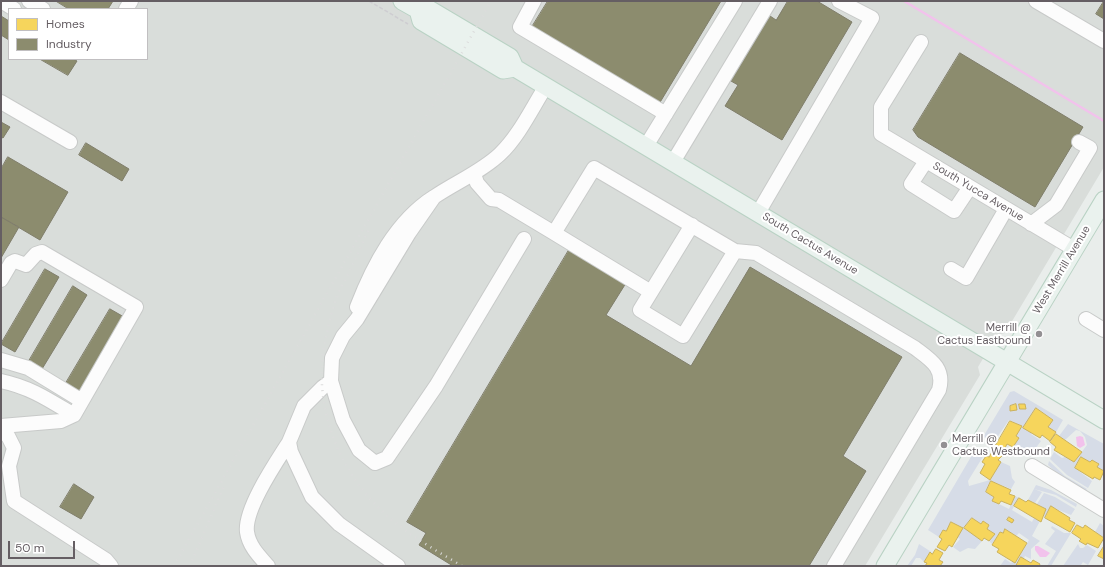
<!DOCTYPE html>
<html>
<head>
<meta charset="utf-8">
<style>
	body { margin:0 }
	#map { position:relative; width:1105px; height:567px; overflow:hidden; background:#e9edeb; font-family:"DM Sans",sans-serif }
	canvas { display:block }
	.frame { position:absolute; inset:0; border:2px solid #655e63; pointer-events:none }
	.legend { position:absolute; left:8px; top:8px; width:140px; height:52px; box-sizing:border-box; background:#fff; border:1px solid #c1bfc1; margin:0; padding:5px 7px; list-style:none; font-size:12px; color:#655e63 }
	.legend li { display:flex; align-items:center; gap:8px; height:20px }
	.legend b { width:20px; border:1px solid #c1bfc1 }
	.scale { position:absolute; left:8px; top:541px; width:67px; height:18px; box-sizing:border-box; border:2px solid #655e63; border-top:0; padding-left:5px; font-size:12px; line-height:14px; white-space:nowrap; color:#655e63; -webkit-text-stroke:3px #fff; paint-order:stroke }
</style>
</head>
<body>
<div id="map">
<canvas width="1105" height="567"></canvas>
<div class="frame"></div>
<ul class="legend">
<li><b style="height:11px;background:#f6d55c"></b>Homes</li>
<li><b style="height:11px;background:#8c8c6e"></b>Industry</li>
</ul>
<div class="scale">50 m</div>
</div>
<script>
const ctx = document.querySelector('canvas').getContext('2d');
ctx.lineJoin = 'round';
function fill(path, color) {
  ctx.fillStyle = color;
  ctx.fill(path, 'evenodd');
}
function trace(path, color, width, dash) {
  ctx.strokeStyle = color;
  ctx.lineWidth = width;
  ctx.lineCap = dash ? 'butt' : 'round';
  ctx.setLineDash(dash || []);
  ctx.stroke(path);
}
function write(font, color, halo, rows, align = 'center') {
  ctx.font = font + ' "DM Sans",sans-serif';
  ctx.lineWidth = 4;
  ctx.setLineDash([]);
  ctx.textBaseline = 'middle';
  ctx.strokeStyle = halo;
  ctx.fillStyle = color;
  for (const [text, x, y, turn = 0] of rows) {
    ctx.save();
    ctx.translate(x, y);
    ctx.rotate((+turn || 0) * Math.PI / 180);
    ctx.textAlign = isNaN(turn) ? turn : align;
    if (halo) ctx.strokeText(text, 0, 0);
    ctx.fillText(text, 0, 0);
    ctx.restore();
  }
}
fill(new Path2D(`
	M1,1H1104V167L1005,333L997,335L978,367L980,375L865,566H1ZM9,9H147V59H9Z`), '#d9ddda');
fill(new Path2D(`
	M1014,391L1063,420L1056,432L1048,427L1053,420L1037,408L1031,434L1041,441L1035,449L1027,448L1020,451L1013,447L1019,438L1016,436L1022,426L1009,420L996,439L990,436L987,439L983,437L1010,392Z
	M1068,424L1104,444V471L1097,467L1098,463L1092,460L1090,462L1081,457L1075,468L1092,481L1088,488L1067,475L1050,459L1054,452L1062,458L1065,457L1074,462L1087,445L1085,437L1080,431L1076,430L1065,440L1059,436Z
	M975,450L984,455L968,481L969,486L990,480L1001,462L1010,466L1012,478L1015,482L1011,489L991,481L986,492L994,497L993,501L1009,509L1015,496L1019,498L1012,510L1032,522L1034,518L1040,521L1032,536L1040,541L1031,549V559L1025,556L1024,558H1021L1016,566H1000L1005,559L1011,563L1013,561L1015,563L1029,540L1019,533L1016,536L1005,529L1003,533L1000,532L992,544L989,541L994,534L987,529L989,525L983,521L981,524L972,518L965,528L982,541L975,549L968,548L960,552L953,547L960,539L957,537L962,528L951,522L946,531L943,530L939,537L928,530Z
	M1049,461L1065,476L1087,489L1084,492L1063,479L1048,465Z
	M1036,485L1051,490L1077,504L1076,507L1056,495L1034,489L1042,492L1035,503L1028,500Z
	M1044,493L1055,497L1075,509L1071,515L1051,507L1045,518L1037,504Z
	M1100,523L1104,526V538L1095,532Z
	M1052,526L1064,533H1071L1051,566H1047L1056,551L1045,544L1055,531L1051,528Z
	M919,544L933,553L930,552L924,562L920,558H916L911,566H907L915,555Z
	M1078,544L1080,548H1083L1087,545L1096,551L1088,565L1083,562L1081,565L1083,566H1063Z`), '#d6dce7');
fill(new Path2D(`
	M1080,436L1083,437L1085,445L1080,448L1077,446L1076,437Z
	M1035,546H1038L1050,553L1046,557H1040L1035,550Z`), '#f2c2ec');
const homes = new Path2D(`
	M1016,404L1017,410L1010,411V406Z
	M1019,404H1025L1026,409H1020Z
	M1036,408L1053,420L1048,427L1056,432L1050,441L1042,435L1040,438L1023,428Z
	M1010,421L1022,426L1016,436L1019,438L1013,447L1007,444L1004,450L996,445Z
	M1056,434L1082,452L1074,462L1054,450L1056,447L1050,442Z
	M994,448L1005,453L998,460L1001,462L990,480L980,473L985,464L982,462L986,456L989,457Z
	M1081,457L1090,462L1092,460L1099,464L1097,467L1104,471L1100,480L1094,477L1093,479L1075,468Z
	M991,481L1011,490L1009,494L1015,496L1011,505L1001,501L999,504L992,501L994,497L986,492Z
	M1019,498L1026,502L1028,500L1046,509L1041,522L1014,506Z
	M1051,506L1070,518L1069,520L1075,523L1070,532L1045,518Z
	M1009,517L1014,520L1012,523L1007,520Z
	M972,518L981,524L983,521L989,525L987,529L995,534L989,541L984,538L982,541L964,528Z
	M951,522L963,528L952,547L949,545L945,551L937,547L942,539L939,537L943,530L946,531Z
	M1077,525L1083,528L1085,525L1104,538L1098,548L1087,543L1086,545L1079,541L1081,539L1072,533Z
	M1005,529L1027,543L1015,563L997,552L999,549L992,545L1000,532L1003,533Z
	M1104,546V559L1098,556Z
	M936,549L943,553L939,560L943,562L940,566H925L927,563L924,562L930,552L932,554Z
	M1021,557L1031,563L1033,560L1040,564L1039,566H1016Z`);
fill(homes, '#f6d55c');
trace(homes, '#cab15e', 1);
const industry = new Path2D(`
	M56,1H113L108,9H69Z
	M548,1H721L659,104L532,27Z
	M788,1H817L852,22L782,140L725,106L738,85L731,81L770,16L776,20Z
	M1104,1V19L1096,14Z
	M1,16L9,21V40L1,35Z
	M960,53L1083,127L1035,207L918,137L913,130Z
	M40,59H73L77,61L68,75Z
	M1,122L10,127L3,138L1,137Z
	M86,143L129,169L122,181L79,155Z
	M8,157L68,192L40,240L1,217V169Z
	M1,217L19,227L1,258Z
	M569,250L626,283L606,315L691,366L750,267L902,357L843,456L866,471L809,566H453L419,545L426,533L407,522Z
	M45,269L59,277L15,352L1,344Z
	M73,286L87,295L42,369L29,361Z
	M110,309L124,317L80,392L66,383Z
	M74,484L94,497L81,519L60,507Z`);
fill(industry, '#8c8c6e');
trace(industry, '#807e6b', 1);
trace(new Path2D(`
	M904,1L1104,121`), '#f2c2ec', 2.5);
const minor = new Path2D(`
	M1,1L14,9
	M29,1L43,9
	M534,1L520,27L666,114
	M1036,1L1104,41
	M126,9L131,1
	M921,42L881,107V134L1074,249
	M1,102L70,142
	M646,146L735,1
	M926,161L911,184L954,211L970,187
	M673,162L770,1
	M474,174L477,183L491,199L499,200L554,233L594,168L735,251
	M434,197L409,233L357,319L343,336L332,358L331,381L343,420L359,450L375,463L387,458L436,386L524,239
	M758,213L872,18L839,1
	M1031,224L1056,205L1090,148L1079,142
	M692,225L640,310L683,336L735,251L756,253L915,348C931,360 945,368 939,390L834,566
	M554,233L651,292
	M951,269L966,278L1006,209
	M1,280L11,263L15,261L26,265L36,254L42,252L136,307L74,415L61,421L1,426
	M357,307C373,266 396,221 434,197C456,182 481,172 500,154C519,136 532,108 546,86
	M1086,319L1104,330
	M1,360L28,368L82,401
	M1,381C30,387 49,400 74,415
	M331,381L323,387L304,406L289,442L291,452L312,497L339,524L398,566
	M1,432L8,436L14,448L9,466L14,501L106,560L111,566
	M1032,466L1104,510
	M268,566C259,556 249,546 247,532C244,509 277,461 289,442`);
const major = new Path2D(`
	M402,1L418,10L429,9L510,57L515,68L1104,420
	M418,10L421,21L503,70L515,68
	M885,566L1104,200`);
trace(minor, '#c8cac9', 16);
trace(major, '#b9d2c4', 19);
trace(new Path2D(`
	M369,1L408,24`), '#cecdd1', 1.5, [4, 2]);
trace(minor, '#fcfcfc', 14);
trace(major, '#eaf2ee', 17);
trace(new Path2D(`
	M368,231C362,244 356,258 349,272C345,281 339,290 336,299C329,321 323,345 322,367C319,419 343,474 380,509C404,533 434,549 462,566
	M174,566L491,1
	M190,566L224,486`), '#dcdcdc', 2.5, [1, 5]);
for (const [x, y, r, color] of [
	[1039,334,4,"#939093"],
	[944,445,4,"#939093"]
]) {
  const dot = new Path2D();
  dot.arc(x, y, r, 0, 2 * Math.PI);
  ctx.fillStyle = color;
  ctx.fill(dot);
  trace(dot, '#fff', 1.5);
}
write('11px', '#655e63', '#fff', [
	["South Yucca Avenue",978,192,31],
	["South Cactus Avenue",810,244,31],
	["West Merrill Avenue",1062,270,-59]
]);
write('11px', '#655e63', '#fff', [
	["Merrill @",1031,328],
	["Cactus Eastbound",1031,341],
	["Merrill @",952,439,"left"],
	["Cactus Westbound",952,452,"left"]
], 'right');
</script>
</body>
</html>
